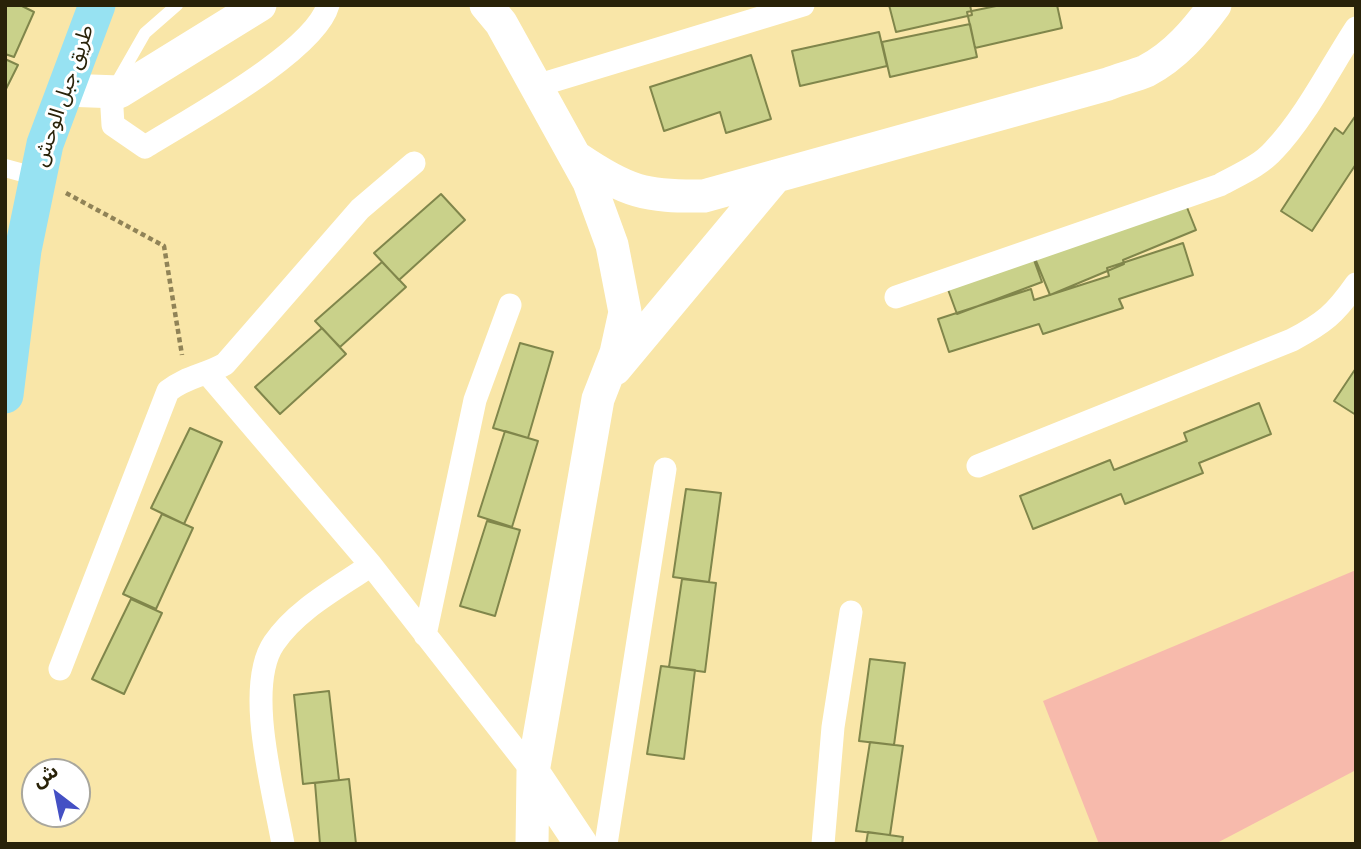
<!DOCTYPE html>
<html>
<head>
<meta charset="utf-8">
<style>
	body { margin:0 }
	#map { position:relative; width:1361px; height:849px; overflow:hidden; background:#f9e6a8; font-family:"Source Sans 3","Noto Sans Arabic",sans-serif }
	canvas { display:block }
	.frame { position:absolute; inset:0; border:7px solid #292209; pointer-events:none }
	.north { position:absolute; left:21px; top:758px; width:70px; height:70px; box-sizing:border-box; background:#fff; border:2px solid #a9a79d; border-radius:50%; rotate:328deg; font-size:19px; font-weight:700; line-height:28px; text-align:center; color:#292209 }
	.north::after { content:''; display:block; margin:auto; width:24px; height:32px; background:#4450c4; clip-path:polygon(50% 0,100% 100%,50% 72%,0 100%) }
</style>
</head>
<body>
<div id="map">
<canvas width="1361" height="849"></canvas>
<div class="frame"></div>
<div class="north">ش</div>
</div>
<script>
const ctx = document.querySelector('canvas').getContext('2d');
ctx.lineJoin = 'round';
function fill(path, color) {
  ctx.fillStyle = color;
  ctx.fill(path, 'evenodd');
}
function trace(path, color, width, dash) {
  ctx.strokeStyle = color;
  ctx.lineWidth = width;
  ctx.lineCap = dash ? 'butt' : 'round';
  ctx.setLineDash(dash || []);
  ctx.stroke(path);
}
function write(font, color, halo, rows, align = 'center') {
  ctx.font = font + ' "Source Sans 3","Noto Sans Arabic",sans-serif';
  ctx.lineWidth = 6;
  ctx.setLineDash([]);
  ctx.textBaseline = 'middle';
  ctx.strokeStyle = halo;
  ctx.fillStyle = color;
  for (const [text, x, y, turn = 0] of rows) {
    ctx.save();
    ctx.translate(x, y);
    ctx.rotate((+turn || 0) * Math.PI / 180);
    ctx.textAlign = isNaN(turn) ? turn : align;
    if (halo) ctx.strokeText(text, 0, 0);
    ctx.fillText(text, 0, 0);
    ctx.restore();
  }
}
fill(new Path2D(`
	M1356,570V770L1215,844H1099L1043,701Z`), '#f7baac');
const building = new Path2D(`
	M5,5H20L34,12L14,57L5,54Z
	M889,5H970L972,15L896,32Z
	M1001,5H1057L1062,28L975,48L967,12Z
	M970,24L977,57L890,77L882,42Z
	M879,32L887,66L800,86L792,51Z
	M751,55L771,119L726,133L720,112L664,131L650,87Z
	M5,59L18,65L5,91Z
	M1356,115V164L1312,231L1281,211L1335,128L1343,134Z
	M441,194L465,220L399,280L374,253Z
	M1182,195L1196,230L1123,260L1124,264L1050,295L1034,256Z
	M1183,243L1193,275L1119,299L1123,308L1043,334L1039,324L949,352L938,319L1031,289L1034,300L1109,276L1107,268Z
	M1031,252L1042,282L957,314L946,284Z
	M382,262L406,287L340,347L315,321Z
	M322,328L346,354L280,414L255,387Z
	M520,343L553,352L528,438L493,428Z
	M1356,368V415L1334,401Z
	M1259,403L1271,434L1199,463L1203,473L1125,504L1121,494L1033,529L1020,496L1110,460L1114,470L1187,441L1184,433Z
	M190,428L222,442L184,524L151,508Z
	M505,431L538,441L512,527L478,516Z
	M686,489L721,493L709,582L673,577Z
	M162,514L193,528L156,609L123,594Z
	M487,521L520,530L495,616L460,606Z
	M682,579L716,583L705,672L669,667Z
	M131,599L162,613L124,694L92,679Z
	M870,659L905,663L894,745L859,741Z
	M661,666L695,670L684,759L647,754Z
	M329,691L339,780L303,784L294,695Z
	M870,742L903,746L890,835L856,831Z
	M349,779L356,844H320L315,783Z
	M868,832L903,837L902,844H866Z`);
fill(building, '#c9d18a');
trace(building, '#80864b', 2);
trace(new Path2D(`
	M66,193L164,246L182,355`), '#908357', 4.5, [5, 3.5]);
trace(new Path2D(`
	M117,82L145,33L177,5`), '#fff', 12);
trace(new Path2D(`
	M5,168L38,177`), '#fff', 18);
trace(new Path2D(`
	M536,86L803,5
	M111,92L113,125L145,147C188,120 315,52 328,5
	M896,297L1220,185C1238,175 1260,166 1274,150C1305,118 1331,66 1356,28
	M208,374L371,565L533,772
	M978,466L1292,340C1324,323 1335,314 1356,284
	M425,635L475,400L510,305
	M60,669L168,391C185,377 206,375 225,364L360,209L414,163
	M283,844C274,792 244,687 274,643C297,609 338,588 371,565
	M606,844L665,469
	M823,844L833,727L851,612`), '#fff', 23);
trace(new Path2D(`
	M486,5L501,23L589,182L612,245L625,312L616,353L598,399L533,772L532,844
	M64,90L119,92L260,5
	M577,158C627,192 645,197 704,196L1108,84C1120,79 1134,76 1146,71C1175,56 1196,31 1215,5
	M615,369L776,176
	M533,772L581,844`), '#fff', 33);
trace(new Path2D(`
	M5,395L23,250L45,144L97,5`), '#97e2f2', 37);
write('21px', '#292209', '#fff', [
	["طريق جبل الوحش",65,96,-71]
]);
</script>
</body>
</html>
